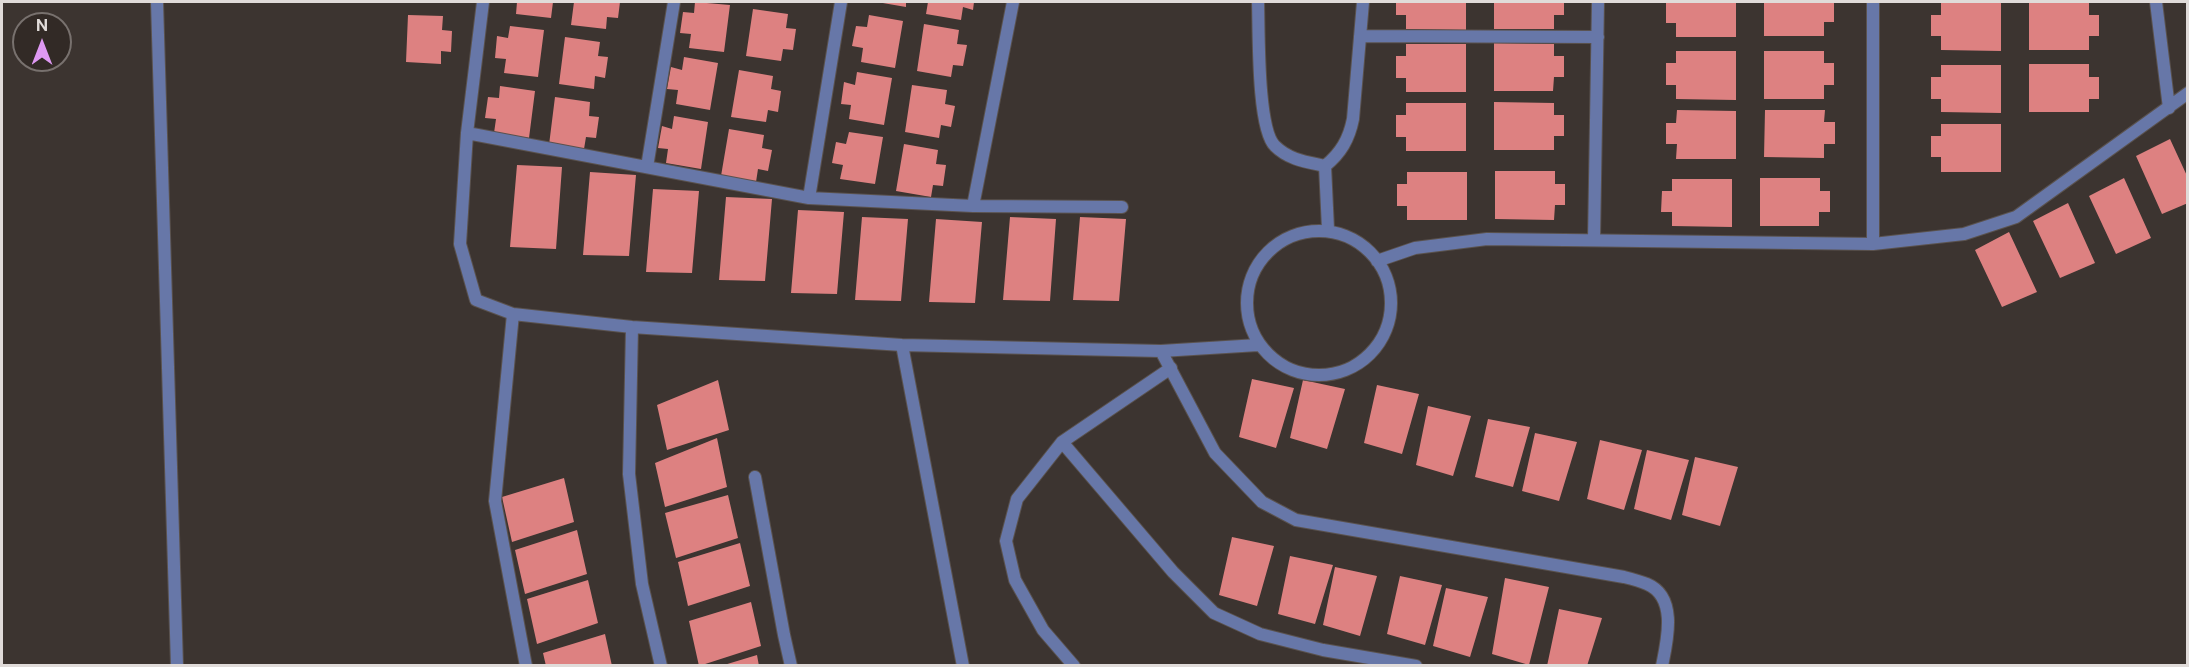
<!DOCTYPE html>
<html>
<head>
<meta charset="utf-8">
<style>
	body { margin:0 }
	#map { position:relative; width:2189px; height:667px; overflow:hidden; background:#3c3430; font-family:"Public Sans",sans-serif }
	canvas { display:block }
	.frame { position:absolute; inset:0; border:3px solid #e0dbd9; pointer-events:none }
	.north { position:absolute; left:12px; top:12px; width:60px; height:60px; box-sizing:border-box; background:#322a26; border:2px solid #78716e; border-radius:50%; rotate:0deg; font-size:16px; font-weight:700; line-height:24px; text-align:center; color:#e0dbd9 }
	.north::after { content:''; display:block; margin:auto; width:21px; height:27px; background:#de98f2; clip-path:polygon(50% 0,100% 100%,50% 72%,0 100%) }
</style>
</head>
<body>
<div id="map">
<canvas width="2189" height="667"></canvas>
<div class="frame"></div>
<div class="north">N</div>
</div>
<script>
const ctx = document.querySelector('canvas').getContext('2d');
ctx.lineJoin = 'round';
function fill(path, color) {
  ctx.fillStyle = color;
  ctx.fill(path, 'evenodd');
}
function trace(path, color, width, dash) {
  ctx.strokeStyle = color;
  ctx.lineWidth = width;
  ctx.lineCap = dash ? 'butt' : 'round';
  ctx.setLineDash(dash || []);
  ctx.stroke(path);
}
fill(new Path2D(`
	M517,2H553L551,18L516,14Z
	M574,2H620L618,18L607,17L606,29L571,25Z
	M695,2L730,5L724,52L689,48L691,34L680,33L683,12L694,13Z
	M877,2H906V7Z
	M928,2H974L973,10L963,7L961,20L926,14Z
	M1396,2H1466V30L1406,29V15H1396Z
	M1494,2H1564V15H1554V29H1494Z
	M1666,2H1736V37H1676V23H1666Z
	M1764,2H1834V22H1824V36H1764Z
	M1941,2L2001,3V51L1941,50V36H1931V15H1941Z
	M2029,2H2089V15H2099V36H2089V50H2029Z
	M753,9L788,14L786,28L796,29L793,50L783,49L781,61L746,56Z
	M408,15L443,16L442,30L452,31L451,52L441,51V64L406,62Z
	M869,15L903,21L895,68L861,62L863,48L852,46L856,26L867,27Z
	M924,24L959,30L957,44L967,45L963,66L953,65L951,77L917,71Z
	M510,26L544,30L538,77L504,73L506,59L495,58L497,36L508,38Z
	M565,37L600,42L598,56L608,57L605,78L595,76L594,89L559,84Z
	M1494,43L1554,44V56H1564V77H1554L1553,91H1494Z
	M1406,44H1466V92H1406V78H1396V56H1406Z
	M1676,51H1736V100L1676,99V85H1666V63H1676Z
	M1764,51H1824V63H1834V85H1824V99H1764Z
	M684,57L718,63L710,110L676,104L678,90L667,89L671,67L682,70Z
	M2029,64H2089V77H2099V99H2089V112H2029Z
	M1941,65H2001V113L1941,112V99H1931V77H1941Z
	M739,70L773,76L771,89L781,91L778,112L768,110L766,122L731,117Z
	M857,72L892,78L884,125L849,119L851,105L841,104L844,82L855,85Z
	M912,85L947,90L945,104L955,106L951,127L941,125L939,138L905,132Z
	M500,86L535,91L529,138L494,133L496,119L485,118L488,97L499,98Z
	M555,97L590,102L589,116L599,117L596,138L586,137L584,149L549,145Z
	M1494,102L1554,103V115H1564V136H1554V150H1494Z
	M1406,103H1466V151H1406V137H1396V115H1406Z
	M1677,110L1736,111V159H1676L1677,144H1666V123H1676Z
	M1765,110H1825L1824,122H1835V144H1824V158L1764,157Z
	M674,116L708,122L701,169L666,163L668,149L658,148L662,126L672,129Z
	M1941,124H2001V172H1941V157H1931V136H1941Z
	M729,129L764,135L762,148L772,150L768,171L758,169L756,182L721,176Z
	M849,132L883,137L875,184L840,179L843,165L832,163L836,142L846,144Z
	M2170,139L2188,178V203L2162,214L2136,156Z
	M904,144L938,150L936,164L946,165L943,186L933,185L931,197L896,191Z
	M517,165L562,167L556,249L510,247Z
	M1495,171H1555V184H1565V205H1555L1554,220L1495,219Z
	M590,172L636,175L629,256L583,255Z
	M1407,172H1467V220H1407V206H1397V184H1407Z
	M1760,178H1820V191H1830V212H1819V226H1760Z
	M2124,178L2151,238L2116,254L2089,196Z
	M1672,179H1732V227L1672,226V212H1661L1662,191H1672Z
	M653,189L699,191L692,273L646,272Z
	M726,197L772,199L765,281L719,280Z
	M2068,203L2095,263L2060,278L2033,221Z
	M798,210L844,212L837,294L791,293Z
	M862,217L908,219L901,301L855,300Z
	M1010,217L1056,219L1050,301L1003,300Z
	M1080,217L1126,219L1119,301L1073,300Z
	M936,219L982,222L975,303L929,302Z
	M2009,232L2037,292L2002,307L1975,250Z
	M1252,379L1294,388L1276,448L1239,437Z
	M718,380L729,430L667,450L657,405Z
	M1303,380L1345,389L1327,449L1290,438Z
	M1377,385L1419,394L1402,454L1364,443Z
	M1428,406L1471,416L1453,476L1416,465Z
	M1488,419L1530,427L1513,487L1475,477Z
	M1535,433L1577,442L1559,501L1522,491Z
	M717,438L727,487L665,507L655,463Z
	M1600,440L1642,450L1624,510L1587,499Z
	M1647,450L1689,460L1671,520L1634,509Z
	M1695,457L1738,467L1720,526L1682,515Z
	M564,478L574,522L512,542L502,497Z
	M728,495L738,538L676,558L665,513Z
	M577,530L587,574L525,594L515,550Z
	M1232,537L1274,546L1257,606L1219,595Z
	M740,543L750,586L688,606L678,562Z
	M1290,556L1333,565L1315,624L1278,614Z
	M1335,567L1377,576L1360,636L1323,625Z
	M1400,576L1442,585L1425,645L1387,634Z
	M1505,578L1549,587L1529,665L1492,654Z
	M588,580L598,623L537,644L527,599Z
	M1446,588L1488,597L1470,657L1433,646Z
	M751,602L761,646L699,666L689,621Z
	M1559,609L1602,618L1587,666H1547Z
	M605,634L612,666H546L543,653Z
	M757,655L759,666H724V665Z`), '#dd8181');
const street = new Path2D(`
	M157,2L177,666
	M483,2L467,133L809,198L973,206L1122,207
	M1258,2C1259,30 1257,129 1275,146C1289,160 1307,162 1325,166L1328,229
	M2156,2L2169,108
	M1360,36L1598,37
	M467,133L460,244L476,300L513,314L495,501L526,666
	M1325,166C1341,153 1349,139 1353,119L1363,2
	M647,167L674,2
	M809,198L841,2
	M973,206L1013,2
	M1247 303a72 72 0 1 1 144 0a72 72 0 1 1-144 0Z
	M1594,240L1598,2
	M1873,244L1964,234L2016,217L2188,93
	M1377,261L1415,248L1487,239L1873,244V2
	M513,314L632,327L902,345L1161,351L1258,345
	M632,327L629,474L642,584L661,666
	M902,345L963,666
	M1161,351L1215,453L1262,502L1296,520L1624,577C1632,579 1640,581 1647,584C1678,597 1667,641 1662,666
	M1062,442L1173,572L1214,613L1260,634L1323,650L1416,666
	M755,477L784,635L791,666
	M1074,666L1043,630L1015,580L1006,541L1017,499L1062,442L1171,368`);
trace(street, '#5a524e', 14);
trace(street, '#6777a8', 12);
</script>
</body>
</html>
